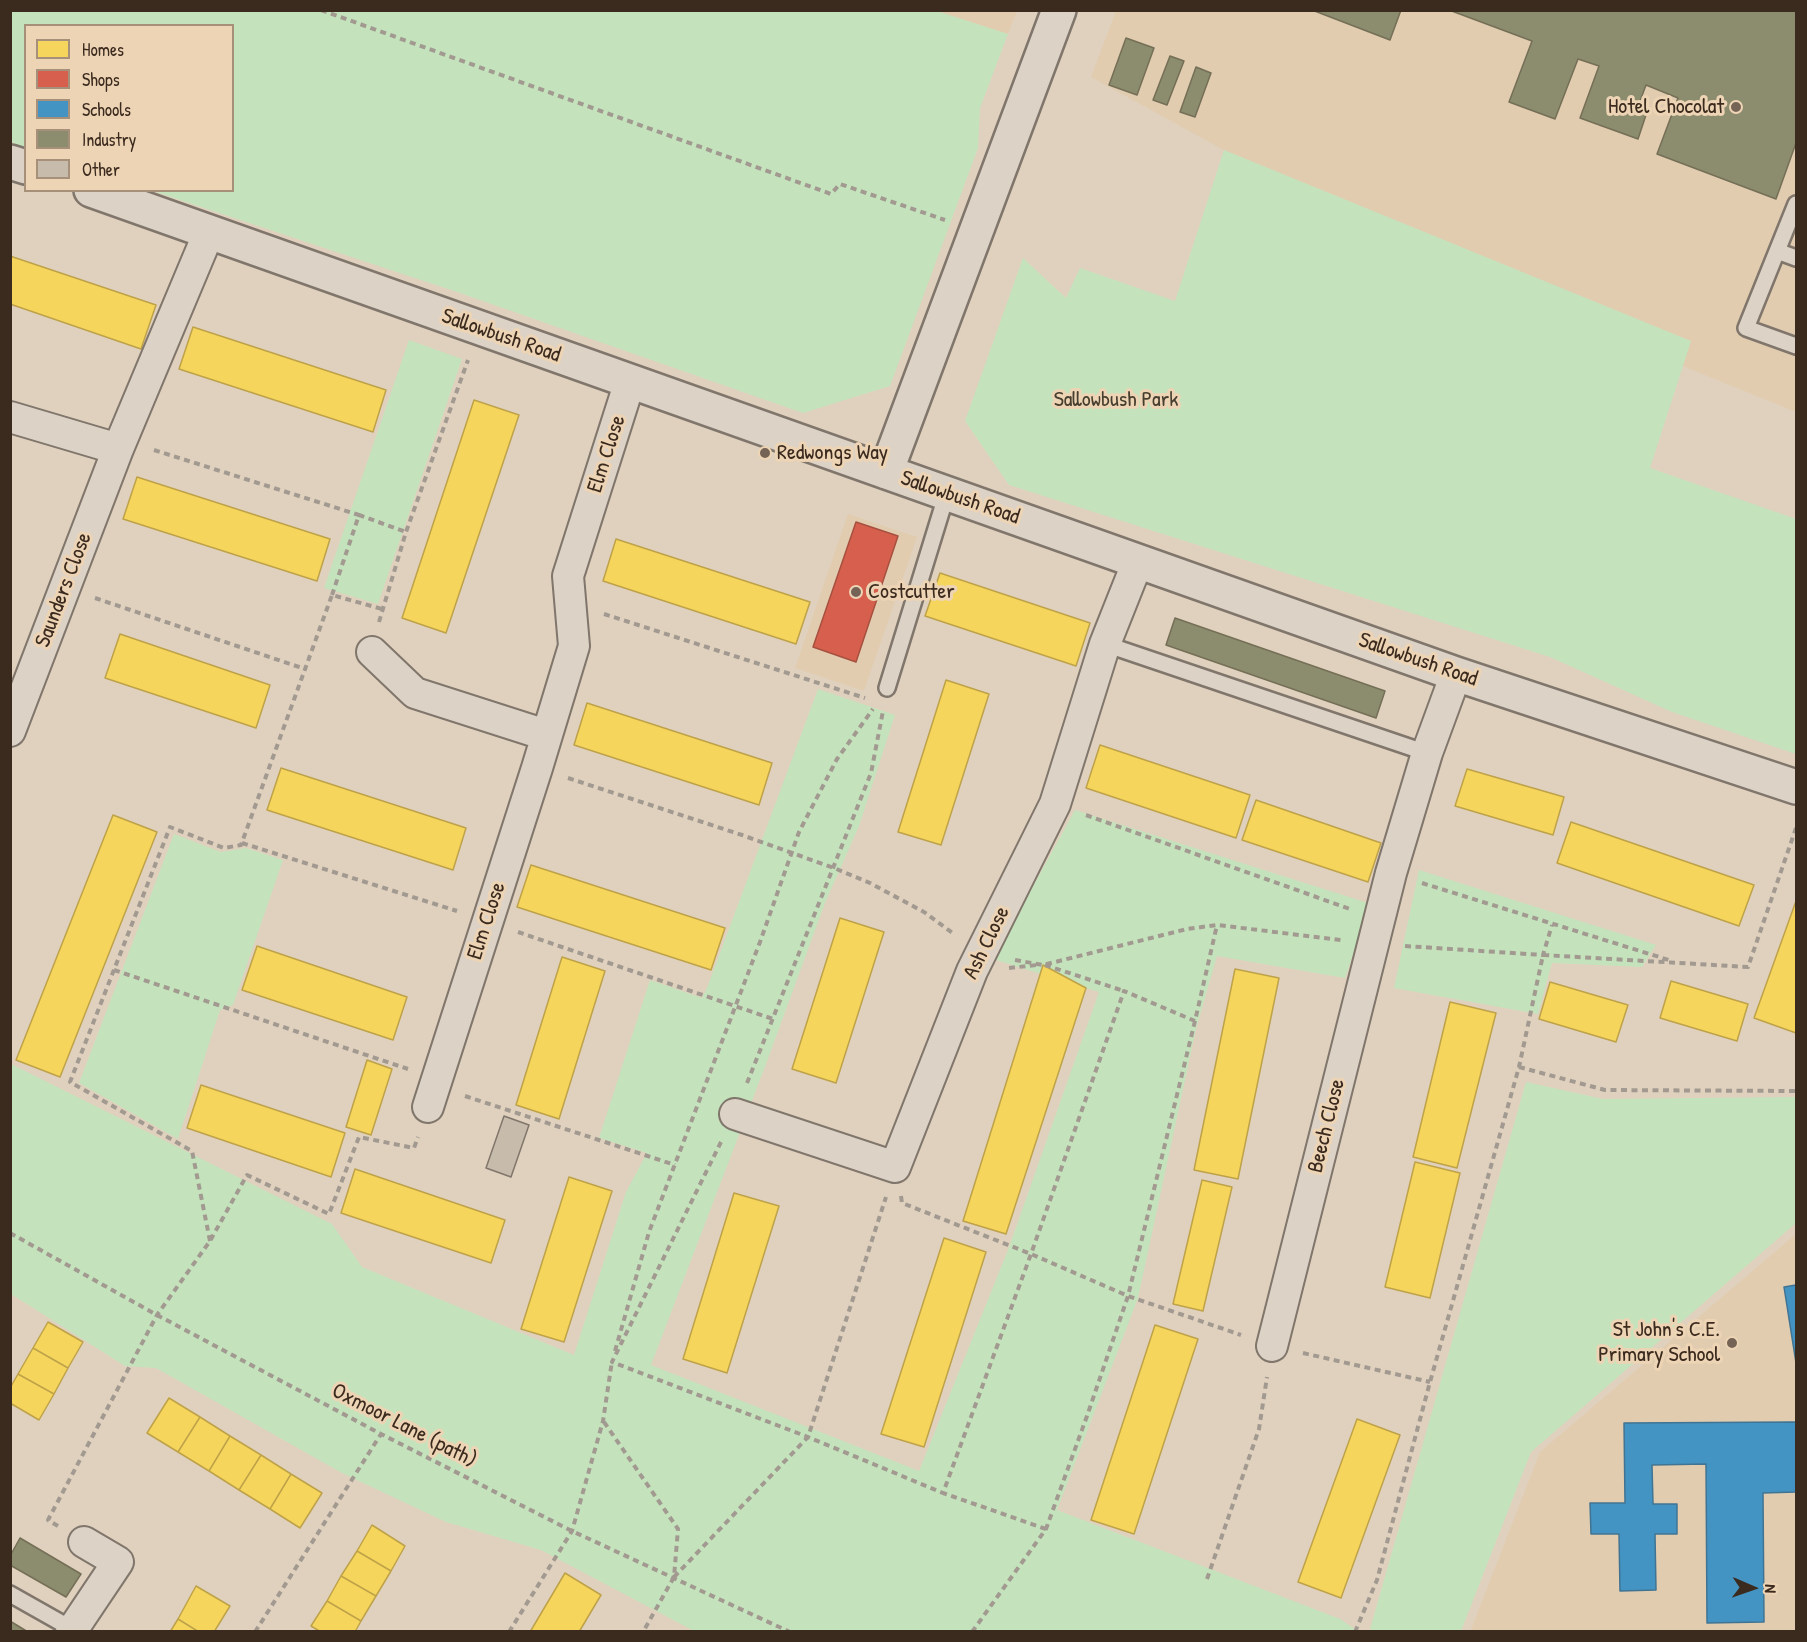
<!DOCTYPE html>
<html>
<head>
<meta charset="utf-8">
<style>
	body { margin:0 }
	#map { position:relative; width:1807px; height:1642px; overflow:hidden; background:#e0d1be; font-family:"Patrick Hand",sans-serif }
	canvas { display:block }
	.frame { position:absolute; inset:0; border:12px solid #3b2a1e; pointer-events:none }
	.legend { position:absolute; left:24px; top:24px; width:210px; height:168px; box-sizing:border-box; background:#edd4b5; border:2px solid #a69079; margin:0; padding:8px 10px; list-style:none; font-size:18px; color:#3b2a1e }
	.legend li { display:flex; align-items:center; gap:12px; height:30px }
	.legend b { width:30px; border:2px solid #a69079 }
	.north { position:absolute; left:1723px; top:1558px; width:60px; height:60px; -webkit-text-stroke:4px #edd4b5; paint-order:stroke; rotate:92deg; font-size:16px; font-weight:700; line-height:24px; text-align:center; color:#3b2a1e }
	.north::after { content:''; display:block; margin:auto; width:21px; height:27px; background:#3b2a1e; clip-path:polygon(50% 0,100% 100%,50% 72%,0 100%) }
</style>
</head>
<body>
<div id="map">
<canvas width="1807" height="1642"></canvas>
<div class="frame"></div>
<ul class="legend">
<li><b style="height:16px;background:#f6d55c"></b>Homes</li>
<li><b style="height:16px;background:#d6604d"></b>Shops</li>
<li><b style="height:16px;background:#4393c3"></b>Schools</li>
<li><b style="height:16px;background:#8c8c6e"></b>Industry</li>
<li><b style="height:16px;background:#c7bbab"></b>Other</li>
</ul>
<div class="north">N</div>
</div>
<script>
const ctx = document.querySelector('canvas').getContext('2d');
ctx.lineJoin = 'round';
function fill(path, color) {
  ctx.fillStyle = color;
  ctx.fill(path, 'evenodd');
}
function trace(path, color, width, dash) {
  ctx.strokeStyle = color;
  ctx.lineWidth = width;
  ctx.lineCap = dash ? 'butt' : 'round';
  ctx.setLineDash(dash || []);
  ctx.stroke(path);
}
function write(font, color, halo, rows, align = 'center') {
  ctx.font = font + ' "Patrick Hand",sans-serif';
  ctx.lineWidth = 6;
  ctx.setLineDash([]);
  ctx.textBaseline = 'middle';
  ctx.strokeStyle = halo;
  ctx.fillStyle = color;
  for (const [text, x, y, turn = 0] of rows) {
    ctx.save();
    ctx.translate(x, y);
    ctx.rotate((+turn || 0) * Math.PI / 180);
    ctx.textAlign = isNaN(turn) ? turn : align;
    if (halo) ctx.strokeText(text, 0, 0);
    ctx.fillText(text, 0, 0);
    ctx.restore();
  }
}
fill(new Path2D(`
	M933,11H1017L1008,34Z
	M1116,11H1796V412L1476,282L1473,287L1091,77Z
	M848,514L917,537L864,691L795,668Z
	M1796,1234V1631L1470,1632L1540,1452Z`), '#e1ccb0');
fill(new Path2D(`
	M937,11L1008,34L980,108L978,148L890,386L803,413L460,293L153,191L232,190V26H26L25,148L11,142V11Z
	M1224,150L1691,341L1650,468L1796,519V754L1672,712L1550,657L1009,485L965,421L1023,258L1066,298L1080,268L1175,301Z
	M409,340L462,359L378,604L324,588Z
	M818,689L895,715L859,826L825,903L766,1064L651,1365L919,1471L1008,1250L1099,992L993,959L1075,810L1371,904L1345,978L1217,956L1196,1029L1138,1298L1057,1510L1340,1619L1358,1631H694L541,1550L446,1522L342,1473L156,1368L125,1366L11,1294V1064L332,1224L362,1267L574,1355L626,1192L647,1153L599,1138L650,980L702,998L707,988Z
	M174,834L221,852L246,848L283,860L233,1005L220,1010L178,1139L79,1083Z
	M1419,870L1656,945L1642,967L1552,963L1538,1014L1394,988Z
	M1526,1082L1603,1099L1796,1097V1223L1531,1452L1461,1631H1373L1370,1629Z`), '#c4e3bc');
const homes = new Path2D(`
	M10,256L156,305L141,349L10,304Z
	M193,327L386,390L373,432L179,369Z
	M474,400L519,415L446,633L402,618Z
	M137,477L330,539L317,581L123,519Z
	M616,539L810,602L796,644L603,581Z
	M940,573L1090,623L1076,666L925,616Z
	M120,634L270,685L256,728L105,678Z
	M946,680L989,694L941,845L898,832Z
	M587,703L772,763L759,805L574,745Z
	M1100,745L1250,795L1236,838L1086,788Z
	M281,768L466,828L453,870L267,810Z
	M1467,769L1564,797L1553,835L1455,806Z
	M1256,800L1381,843L1368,882L1242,840Z
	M113,815L157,832L60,1077L16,1060Z
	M1571,822L1754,885L1739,926L1557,863Z
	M531,865L725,928L711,970L517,907Z
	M1796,901V1033L1754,1018Z
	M840,918L884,932L836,1083L792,1069Z
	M257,946L407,997L393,1040L242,990Z
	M562,957L605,971L559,1119L516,1105Z
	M1043,965L1086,988L1006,1234L963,1221Z
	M1235,969L1279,978L1238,1179L1194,1170Z
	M1671,981L1748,1004L1737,1041L1660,1018Z
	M1550,982L1628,1005L1616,1042L1539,1019Z
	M1450,1002L1496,1013L1457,1168L1413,1157Z
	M367,1060L392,1069L371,1135L346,1127Z
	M201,1085L345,1133L331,1177L187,1128Z
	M1415,1162L1460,1173L1430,1298L1385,1287Z
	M355,1169L505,1220L491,1263L341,1213Z
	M569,1177L612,1191L564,1342L521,1329Z
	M1202,1180L1232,1187L1203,1311L1173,1304Z
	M734,1193L779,1206L727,1373L683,1359Z
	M944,1238L986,1252L924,1447L881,1434Z
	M48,1322L83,1342L68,1368L33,1348Z
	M1155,1325L1198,1339L1134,1534L1091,1520Z
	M33,1348L68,1368L54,1394L18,1374Z
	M18,1374L54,1394L39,1420L10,1403V1388Z
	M169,1398L200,1417L178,1452L147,1433Z
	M200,1417L230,1436L209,1471L178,1452Z
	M1357,1419L1400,1435L1341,1598L1298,1582Z
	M230,1436L261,1455L239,1490L209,1471Z
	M261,1455L291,1474L270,1509L239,1490Z
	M291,1474L322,1493L300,1528L270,1509Z
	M372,1525L405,1546L391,1571L357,1551Z
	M357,1551L391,1571L376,1596L341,1576Z
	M565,1573L601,1595L579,1632H530Z
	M341,1576L376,1596L361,1621L327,1601Z
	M196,1586L230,1606L214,1632H199L178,1619Z
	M327,1601L361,1621L355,1632H321L311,1626Z
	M178,1619L199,1632H170Z`);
fill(homes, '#f6d55c');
trace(homes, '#bea249', 1.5);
const shops = new Path2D(`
	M856,522L898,536L856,662L813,647Z`);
fill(shops, '#d6604d');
trace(shops, '#a8503f', 1.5);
const schools = new Path2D(`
	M1796,1285V1363L1784,1287Z
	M1796,1422V1492L1763,1493L1764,1622L1707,1623L1706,1464L1652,1465L1653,1504H1677V1534H1655L1656,1590L1620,1591L1619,1534H1591L1590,1503H1625L1624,1423Z`);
fill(schools, '#4393c3');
trace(schools, '#417492', 1.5);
const industry = new Path2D(`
	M1312,10H1401L1390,40Z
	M1449,10H1796V143L1776,199L1657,154L1678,98L1646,85L1636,112L1646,115L1638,139L1580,118L1599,66L1578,59L1555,119L1509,102L1532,41Z
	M1126,38L1154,48L1137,95L1109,85Z
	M1170,56L1184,61L1167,105L1153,100Z
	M1196,67L1211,73L1195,117L1180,112Z
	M1175,618L1385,691L1376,718L1166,645Z
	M20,1538L81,1574L66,1597L10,1565V1556Z
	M10,1621L28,1632H10Z`);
fill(industry, '#8c8c6e');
trace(industry, '#746f56', 1.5);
const building = new Path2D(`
	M504,1116L529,1125L511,1177L486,1168Z`);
fill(building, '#c7bbab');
trace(building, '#80766b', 1.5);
const lane = new Path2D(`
	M1796,204L1746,328L1796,346
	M1777,251L1796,258
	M1105,644L1427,753
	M887,688L947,493
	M10,1594L72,1629`);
const street = new Path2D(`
	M10,417L118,449
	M372,652L415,693L546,735
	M10,731L118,449L209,232
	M428,1107L537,768L574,646L568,576L630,381
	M735,1114L895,1167L972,971L1055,804L1105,644L1138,561
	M1272,1346L1391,873L1427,753L1456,674
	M71,1632L118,1562L84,1542`);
const secondary = new Path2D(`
	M10,162L26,167
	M91,190L1456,674L1796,787
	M886,472L1059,10`);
trace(lane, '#80766b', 20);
trace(street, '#80766b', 34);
trace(secondary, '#80766b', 38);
trace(new Path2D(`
	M321,10L831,194L840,184L945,220
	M154,450L359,515
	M332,595L359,515L406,532
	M95,598L305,669
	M604,614L865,698
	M379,622L406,532L468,360
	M568,778L742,835L834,868L870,883L924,912L954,934
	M1086,815L1350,909
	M242,843L457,911
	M1422,883L1672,961
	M518,932L773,1019
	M1405,946L1543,955L1552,925
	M1015,960L1043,965L1187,929L1217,925L1341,940
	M1045,965L1124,991
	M1009,968L1037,965
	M114,970L408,1069
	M1519,1067L1605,1090L1796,1091
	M747,1083L871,773L883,711
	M465,1096L675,1165
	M721,1142L612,1362L808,1437L943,1493
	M901,1196L902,1203L1031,1254L1128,1296L1241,1335
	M10,1233L157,1315L381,1434L572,1531L790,1632
	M210,1241L192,1151L70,1082L170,827L224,848L241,845L332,595L382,609
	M615,1351L649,1232L760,942L799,832L837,759L873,709
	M1303,1353L1430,1382
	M604,1422L678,1529L674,1577L643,1632
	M58,1526L48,1520L157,1315L210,1241L247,1175L329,1214L359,1137L414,1148L418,1137
	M1046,1529L943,1493L1031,1254L1124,991L1195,1021
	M674,1577L808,1437L886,1197
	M1207,1579L1259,1429L1267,1377
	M255,1632L381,1434
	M509,1632L572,1531L603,1421L612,1361
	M972,1632L1046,1529L1087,1416L1128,1296L1195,1021L1217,925
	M1355,1632L1377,1580L1430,1382L1519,1067L1543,955L1748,967L1796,828`), '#a29a90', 4, [6, 4.5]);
trace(lane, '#dcd2c6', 15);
trace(street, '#dcd2c6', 30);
trace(secondary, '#dcd2c6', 33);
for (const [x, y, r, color] of [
	[1736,107,6,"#756456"],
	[765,453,6,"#756456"],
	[856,592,6,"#756456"],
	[1732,1343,6,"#756456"]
]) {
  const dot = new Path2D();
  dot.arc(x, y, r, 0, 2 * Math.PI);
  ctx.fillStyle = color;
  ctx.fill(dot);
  trace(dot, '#edd4b5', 2);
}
write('22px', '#3b2a1e', '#edd4b5', [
	["Hotel Chocolat",1724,107],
	["Redwongs Way",777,453,"left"],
	["Costcutter",868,592,"left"],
	["St John's C.E.",1720,1330],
	["Primary School",1720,1355]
], 'right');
write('22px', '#3b2a1e', '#edd4b5', [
	["Sallowbush Road",501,336,19],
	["Elm Close",607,454,-72],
	["Sallowbush Road",960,498,19],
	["Saunders Close",64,590,-69],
	["Sallowbush Road",1418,660,19],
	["Elm Close",487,921,-72],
	["Ash Close",987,943,-64],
	["Beech Close",1327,1126,-76],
	["Oxmoor Lane (path)",404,1426,27]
]);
write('22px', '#463e2e', '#edd4b5', [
	["Sallowbush Park",1116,400]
]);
</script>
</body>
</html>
